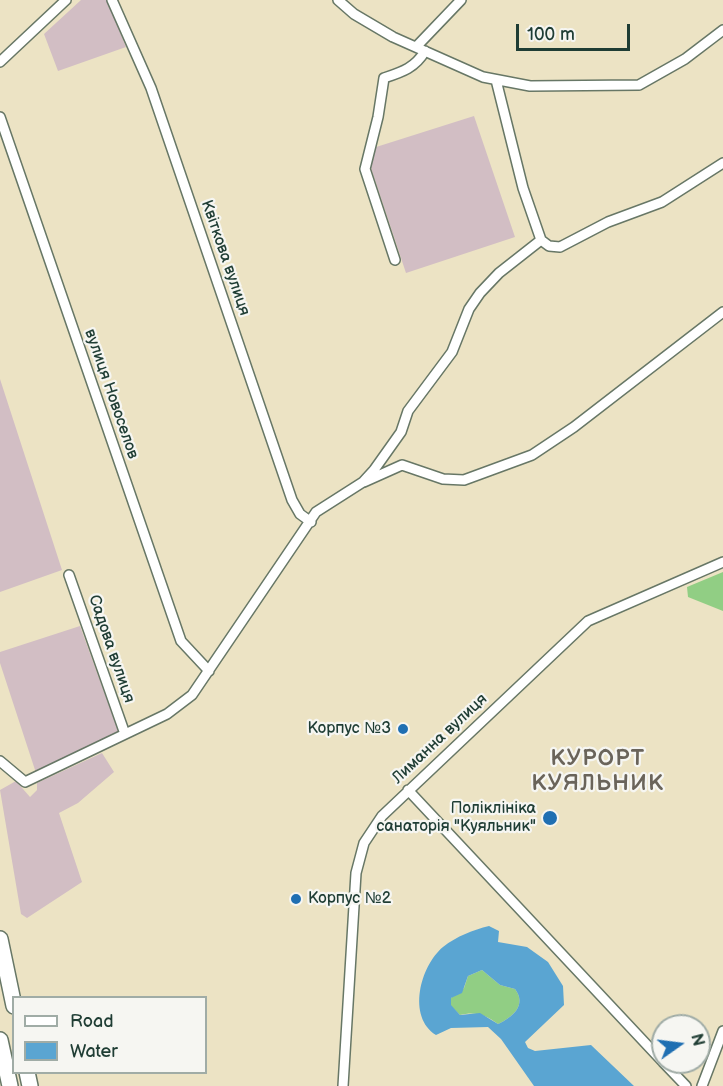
<!DOCTYPE html>
<html>
<head>
<meta charset="utf-8">
<style>
	body { margin:0 }
	#map { position:relative; width:723px; height:1086px; overflow:hidden; background:#ece3c4; font-family:"Balsamiq Sans",sans-serif }
	canvas { display:block }
	.legend { position:absolute; left:12px; top:996px; width:195px; height:78px; box-sizing:border-box; background:#f6f6f2; border:2px solid #a0aca6; margin:0; padding:8px 10px; list-style:none; font-size:18px; color:#1f3d34 }
	.legend li { display:flex; align-items:center; gap:12px; height:30px }
	.legend b { width:30px; border:2px solid #a0aca6 }
	.north { position:absolute; left:651px; top:1014px; width:60px; height:60px; box-sizing:border-box; background:#f6f6f2; border:2px solid #a0aca6; border-radius:50%; rotate:76deg; font-size:16px; font-weight:700; line-height:24px; text-align:center; color:#1f3d34 }
	.north::after { content:''; display:block; margin:auto; width:21px; height:27px; background:#1f6fb2; clip-path:polygon(50% 0,100% 100%,50% 72%,0 100%) }
	.scale { position:absolute; left:516px; top:24px; width:114px; height:27px; box-sizing:border-box; border:3px solid #1f3d34; border-top:0; padding-left:8px; font-size:18px; line-height:21px; white-space:nowrap; color:#1f3d34; -webkit-text-stroke:4px #f6f6f2; paint-order:stroke }
</style>
</head>
<body>
<div id="map">
<canvas width="723" height="1086"></canvas>
<ul class="legend">
<li><b style="height:8px;background:#fff"></b>Road</li>
<li><b style="height:16px;background:#5aa5d2"></b>Water</li>
</ul>
<div class="north">N</div>
<div class="scale">100 m</div>
</div>
<script>
const ctx = document.querySelector('canvas').getContext('2d');
ctx.lineJoin = 'round';
function fill(path, color) {
  ctx.fillStyle = color;
  ctx.fill(path, 'evenodd');
}
function trace(path, color, width, dash) {
  ctx.strokeStyle = color;
  ctx.lineWidth = width;
  ctx.lineCap = dash ? 'butt' : 'round';
  ctx.setLineDash(dash || []);
  ctx.stroke(path);
}
function write(font, color, halo, rows, align = 'center') {
  ctx.font = font + ' "Balsamiq Sans",sans-serif';
  ctx.lineWidth = 4.5;
  ctx.setLineDash([]);
  ctx.textBaseline = 'middle';
  ctx.strokeStyle = halo;
  ctx.fillStyle = color;
  for (const [text, x, y, turn = 0] of rows) {
    ctx.save();
    ctx.translate(x, y);
    ctx.rotate((+turn || 0) * Math.PI / 180);
    ctx.textAlign = isNaN(turn) ? turn : align;
    if (halo) ctx.strokeText(text, 0, 0);
    ctx.fillText(text, 0, 0);
    ctx.restore();
  }
}
fill(new Path2D(`
	M81,0H107L126,47L58,71L44,34Z
	M474,116L515,237L406,273L370,165L373,148Z
	M0,379L62,570L0,592Z
	M80,626L119,733L36,773L0,663V652Z
	M102,753L114,772L78,803L59,813L82,882L27,918L21,914L0,790L16,781L30,797L37,790V783Z`), '#d2bec4');
fill(new Path2D(`
	M723,572V611L688,597L687,587Z
	M482,970L500,985L515,989C527,1005 513,1017 498,1024C486,1015 475,1011 460,1015L451,1006V998L464,988L468,976Z`), '#91ce84');
fill(new Path2D(`
	M489,926L499,931L498,942L527,947L548,962L563,986L564,1005L525,1042L528,1048L535,1051L591,1045L634,1086H534L501,1039L488,1027L451,1028L436,1035C407,1017 420,966 443,947C457,936 473,930 489,926ZM482,970L500,985L515,989C527,1005 513,1017 498,1024L480,1013L460,1015L451,1005V998L462,993L468,976Z`), '#5aa5d2');
const minor = new Path2D(`
	M112,0L151,88L292,500L300,514L311,522
	M338,0L354,14L393,37L483,77L530,86L639,85L685,59L723,30
	M416,47L461,0
	M0,62L66,0
	M496,80L523,188L541,240L549,246L560,247L608,222L662,202L723,163
	M0,117L181,641L209,671
	M395,260L365,169L378,117L384,78C402,72 415,68 425,51
	M364,482L402,465L443,479L464,480L532,455L574,427L723,312
	M69,575L125,734
	M0,761L25,782L167,714L192,695L316,512L363,482L374,470L401,432L408,411L452,352L469,309L480,293L499,273L541,240
	M408,790L663,1062
	M663,1062L686,1086
	M343,1086L356,873L364,843L382,816L588,621L723,562
	M702,1086L723,1031`);
const trunk = new Path2D(`
	M0,939L14,1006
	M0,1040L10,1086
	M27,1072L30,1086`);
trace(minor, '#677766', 12);
trace(trunk, '#677766', 18);
trace(minor, '#fff', 9);
trace(trunk, '#fff', 15);
for (const [x, y, r, color] of [
	[403,729,6,"#1f6fb2"],
	[550,818,8,"#1f6fb2"],
	[296,899,6,"#1f6fb2"]
]) {
  const dot = new Path2D();
  dot.arc(x, y, r, 0, 2 * Math.PI);
  ctx.fillStyle = color;
  ctx.fill(dot);
  trace(dot, '#f6f6f2', 2);
}
write('16px', '#1f3d34', '#f6f6f2', [
	["Квіткова вулиця",225,258,71],
	["вулиця Новоселов",111,394,71],
	["Садова вулиця",111,649,71],
	["Лиманна вулиця",440,739,-43]
]);
write('16px', '#1f3d34', '#f6f6f2', [
	["Корпус №3",391,729],
	["Поліклініка",536,809],
	["санаторія \"Куяльник\"",536,827],
	["Корпус №2",308,899,"left"]
], 'right');
ctx.letterSpacing = '1.5px';
write('bold 22px', '#6a645a', '#f6f6f2', [
	["КУРОРТ",598,759],
	["КУЯЛЬНИК",598,784]
]);
ctx.letterSpacing = '0px';
</script>
</body>
</html>
